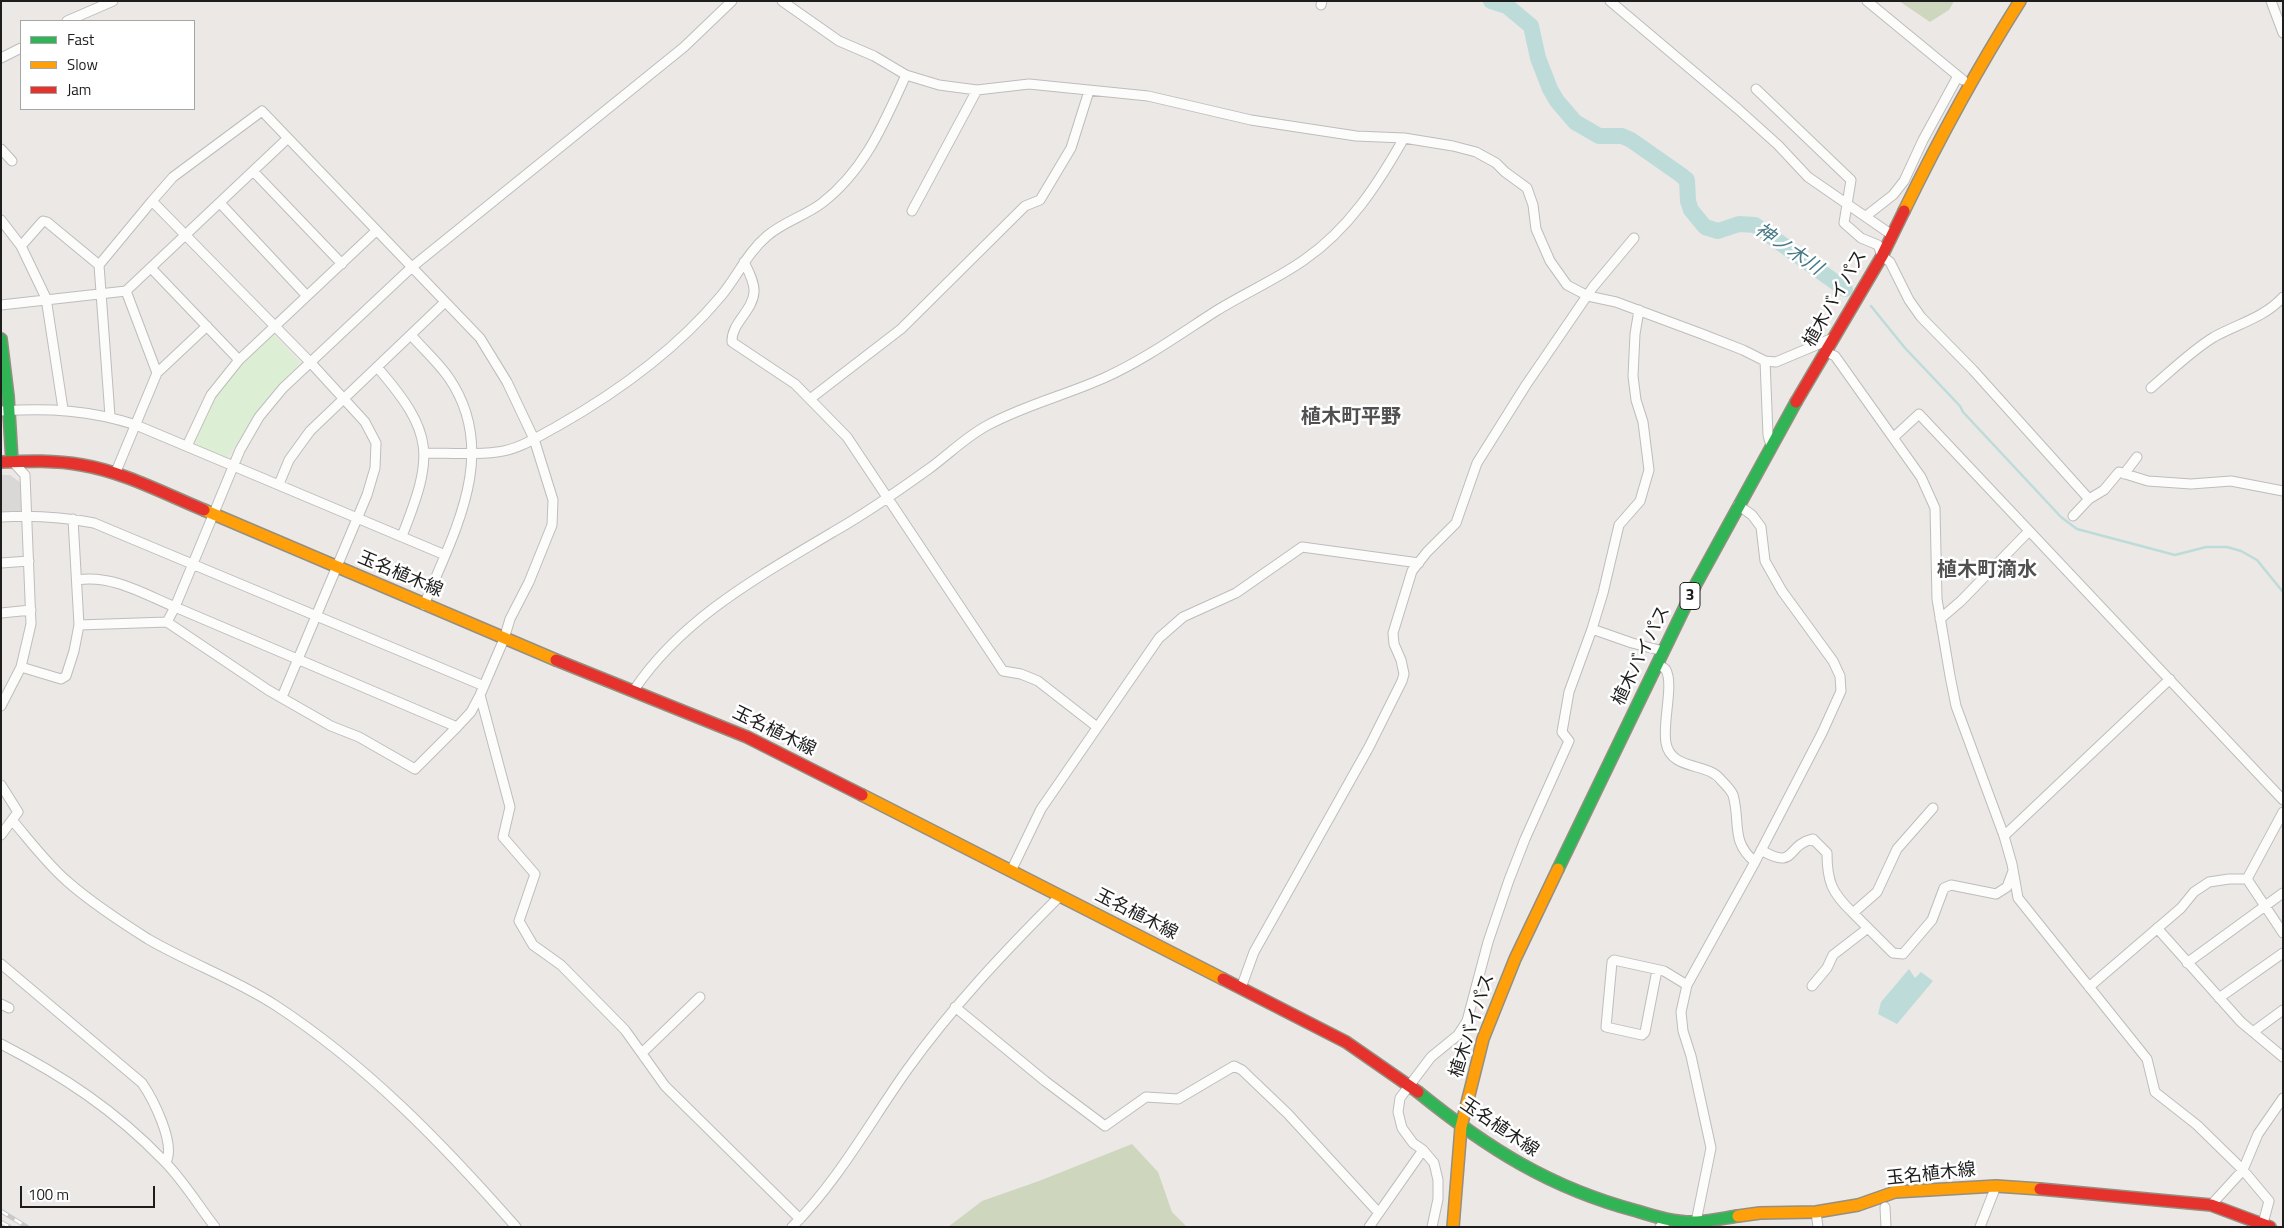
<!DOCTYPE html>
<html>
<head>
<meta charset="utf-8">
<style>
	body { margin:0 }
	#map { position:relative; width:2284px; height:1228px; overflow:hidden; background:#ebe8e6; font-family:"Titillium Web",sans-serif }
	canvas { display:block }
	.frame { position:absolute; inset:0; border:2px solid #1d1d1d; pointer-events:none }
	.legend { position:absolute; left:20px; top:20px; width:175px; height:90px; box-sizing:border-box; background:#fff; border:1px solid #a5a5a5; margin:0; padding:6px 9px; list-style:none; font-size:15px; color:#1d1d1d }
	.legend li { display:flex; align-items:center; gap:10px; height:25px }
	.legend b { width:25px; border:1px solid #a5a5a5 }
	.scale { position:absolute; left:20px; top:1186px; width:135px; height:22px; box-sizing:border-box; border:2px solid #1d1d1d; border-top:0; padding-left:6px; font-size:15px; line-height:18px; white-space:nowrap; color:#1d1d1d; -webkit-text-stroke:4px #fff; paint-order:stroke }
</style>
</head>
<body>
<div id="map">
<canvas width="2284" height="1228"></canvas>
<div class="frame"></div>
<ul class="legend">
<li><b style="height:6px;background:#30b455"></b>Fast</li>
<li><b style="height:6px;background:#ff9f0a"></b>Slow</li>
<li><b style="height:6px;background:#e5322d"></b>Jam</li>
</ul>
<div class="scale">100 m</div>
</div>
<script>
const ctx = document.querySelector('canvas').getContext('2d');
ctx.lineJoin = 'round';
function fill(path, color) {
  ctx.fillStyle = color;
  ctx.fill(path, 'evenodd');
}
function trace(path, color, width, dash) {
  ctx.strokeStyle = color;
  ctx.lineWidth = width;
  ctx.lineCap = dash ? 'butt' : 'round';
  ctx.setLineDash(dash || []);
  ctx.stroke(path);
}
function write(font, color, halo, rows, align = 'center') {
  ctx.font = font + ' "Titillium Web","Noto Sans JP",sans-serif';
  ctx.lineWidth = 5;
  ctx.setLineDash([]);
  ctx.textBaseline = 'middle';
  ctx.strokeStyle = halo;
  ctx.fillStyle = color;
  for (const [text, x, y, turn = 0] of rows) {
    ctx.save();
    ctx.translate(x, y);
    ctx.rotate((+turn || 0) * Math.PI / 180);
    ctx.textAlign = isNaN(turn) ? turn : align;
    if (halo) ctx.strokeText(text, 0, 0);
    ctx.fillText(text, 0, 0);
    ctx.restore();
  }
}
fill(new Path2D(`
	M1,475H10L21,483V515L1,516Z`), '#d9d8d7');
fill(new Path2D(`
	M1899,1H1954L1949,10L1930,22Z
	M1132,1144L1158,1172L1172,1212L1187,1227H948L982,1201L1039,1181Z`), '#ced7be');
fill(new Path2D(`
	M273,333L300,363L271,393L227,458L192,445L214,394L236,367Z`), '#dcefd4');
fill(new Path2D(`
	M1909,969L1915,978L1921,972L1933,981L1897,1024L1878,1014L1881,1002Z`), '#bddcd9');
trace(new Path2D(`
	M1871,306L1905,348L1960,406L1963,412L2061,517L2077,529L2175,555L2206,547H2227L2241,551L2257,560L2283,592`), '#bddcd9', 2.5);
trace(new Path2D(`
	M1491,1L1507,6L1531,26L1538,58L1550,89L1557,101L1575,122L1599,136H1622L1631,140L1681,175L1687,180L1688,201L1691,210L1705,227L1718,231L1739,224L1755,225L1845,289`), '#bddcd9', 16);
const street = new Path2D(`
	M782,1L839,41L874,56L906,75L939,85L977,90L1029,84L1148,96L1251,120L1356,136L1404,138L1453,146L1476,152L1496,163L1505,172L1527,188L1533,205L1536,229L1550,261L1567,285L1588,296L1616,302L1702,334L1743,350L1765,361L1776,362L1833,338
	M1610,1L1738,109L1778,145L1808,177L1892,235
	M1867,1L1963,80
	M2271,1L2283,33
	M1321,5L1322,1
	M67,21L113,1
	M1,58L21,48
	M1756,89L1851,180L1844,223L1861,238L1878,245L1882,256L1890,262L1909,300L1921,317L1973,370L2089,499L2104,490L2119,472L2148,481L2191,484L2231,481L2283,491
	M1,149L12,161
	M253,171L342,264
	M220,203L307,296
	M912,211L977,90
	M1866,216L1893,195L1904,181L1923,140L1958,76
	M1,220L21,246
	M744,262C748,270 755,283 754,292C753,311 731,323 732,342L795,384L847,437L1003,671L1021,674L1038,681L1097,727
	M151,268L239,360
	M1,305L126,291L288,138
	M411,335C423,349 438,362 449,378C500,453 454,532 424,605
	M1826,352L1835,356L1921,477L1935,508L1937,599L1950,676L1956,706L2004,836L2012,864L2018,898L2147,1059L2155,1092L2197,1125L2243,1170L2269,1201L2262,1227
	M1765,361L1768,435L1771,446
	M377,367C435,434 434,455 402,536
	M157,373L207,326
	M2151,388C2171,371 2191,351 2214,337C2237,324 2264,318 2283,297
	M810,399L901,329L1025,206L1040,200L1071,148L1089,91
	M63,409L46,298L21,246L43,221L47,222L99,265
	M1,411C49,408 90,410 136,425L445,555
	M110,416L99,265L152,201
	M1894,437L1919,414L2283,800
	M187,446L211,395L239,360L376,231
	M425,453C447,453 476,455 497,452C518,450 537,437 556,427C618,392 675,351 721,296C737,277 747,253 767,236C783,222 805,216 822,203C865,170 884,123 906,75
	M115,474L157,373L126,291
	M2124,474L2137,457
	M279,484L289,460L310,431L445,302
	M2073,516L2089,499
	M1,517C33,515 63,517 94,523L484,686
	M1,563L29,561
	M77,580C111,574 144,594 175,607L167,622L79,625
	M1,613L31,610
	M1940,619L1961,601L2029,531
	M167,622L268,690L331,726L359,737L415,769L457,727
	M1592,629L1632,643L1663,651
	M1657,664C1660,666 1664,667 1666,670C1674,685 1662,724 1666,743C1671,771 1708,762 1721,780C1725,784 1731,790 1733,795C1741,823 1730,841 1755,862
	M21,667L61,679L66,676L74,651L79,625L73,519
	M634,690C683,617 760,576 833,532C867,513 898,491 930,468C949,454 967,436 988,425C1025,405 1066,395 1104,378C1144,360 1180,334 1216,311C1245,293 1277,279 1304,260C1349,229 1378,184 1404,138
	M480,695L510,807L503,837L535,874L519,921L533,945L561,965L625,1030L665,1086L800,1219
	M282,697L367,495L375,468L376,443L365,422L311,363L152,201L173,177L262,111L480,338L507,382L534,439L553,500L552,525L529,582L510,619L504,639L480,695L471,712L457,727L175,607L240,450L259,417L283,388L412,267L684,47L732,1
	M1,706L21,667L31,624L25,475L12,461
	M1,785L18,812L12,820C30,841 47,864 68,882C92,903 121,922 148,939C189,963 235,979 275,1005C367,1065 444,1145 516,1227
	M1,835L12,820
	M2004,836L2170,679
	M1761,850C1797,871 1785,845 1813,839L1827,853C1827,882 1832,893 1853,913L1877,892L1897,849L1933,808
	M1011,871L1041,809L1159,638L1183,617L1236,593L1302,547L1419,563
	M2247,879L2283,933
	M1853,913L1893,953L1903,954L1932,920L1944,888L1951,885L1996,894L2007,887L2013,871
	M2157,928L2241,1022L2283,1057
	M2187,963L2283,893
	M1,964L142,1083C153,1099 176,1144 166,1162
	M1657,970L1645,1032L1642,1035L1606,1027L1612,962L1614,960L1664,971L1687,985
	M1812,986L1827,968L1833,955L1868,928
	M2089,987L2181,908L2194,892L2209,882L2229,879H2247L2283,812
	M1241,988L1254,952L1369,747L1402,681L1404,674L1401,660L1394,644L1393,633L1412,571L1427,552L1456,523L1477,463L1526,385L1593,287L1634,238
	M2219,998L2283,953
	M1,1004L9,1008
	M955,1007L1045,1081L1105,1126L1146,1097L1178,1099L1234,1066L1242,1070L1288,1114L1378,1212
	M2253,1032L2283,1010
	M1,1044C63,1076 115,1110 164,1161C183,1180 198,1205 215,1227
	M643,1052L700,997
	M2211,1205L2243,1170L2258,1134L2283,1098
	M1885,1207L1886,1227
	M1816,1212L1818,1227
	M1696,1222L1711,1148L1691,1056L1683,1031L1681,1012L1687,985L1755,862L1822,733L1841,691L1840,676L1833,661L1782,591L1765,561L1761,527L1752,515L1738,505
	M792,1227C838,1181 870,1122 907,1070C952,1007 1005,951 1060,896
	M1369,1227L1423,1150
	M1432,1227L1438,1199V1180L1434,1163L1423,1150L1413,1143L1402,1128L1398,1112L1400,1098L1431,1057L1458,1035L1467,1021L1488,942L1509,880L1525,839L1569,741L1562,732L1569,692L1592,629L1603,593L1619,525L1640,501L1649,470L1643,422L1636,400L1633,376L1635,334L1639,310
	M1660,1227L1668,1220
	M1980,1227L1996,1186`);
const fast = new Path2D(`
	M1,339L8,396L12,461
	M1558,869L1696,584L1796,402
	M1418,1092C1487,1148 1550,1188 1637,1211C1656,1217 1676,1223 1697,1222C1710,1221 1725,1218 1738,1216`);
const slow = new Path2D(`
	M1904,211C1939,139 1977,69 2020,1
	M204,510L556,660
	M862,795L1223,979
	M1738,1216L1760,1213L1816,1212L1858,1205L1895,1192L1996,1186L2040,1189
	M1453,1227L1461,1127L1483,1039L1515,959L1558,869`);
const jam = new Path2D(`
	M1796,402L1882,256L1904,211
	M1,462C28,461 55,460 82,465C124,472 165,494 204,510
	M556,660L747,737L862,795
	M1223,979L1346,1042L1418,1092
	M2040,1189L2211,1205L2270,1227`);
trace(street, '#bebdbc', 11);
trace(fast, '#948f80', 14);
trace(slow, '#948f80', 14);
trace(jam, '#948f80', 14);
trace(street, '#fcfcfb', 9);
trace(fast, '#30b455', 11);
trace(slow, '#ff9f0a', 11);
trace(jam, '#e5322d', 11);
const rail = new Path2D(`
	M1,1211L27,1227
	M1,1222L10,1227`);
trace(rail, '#cac9c9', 4.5);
trace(rail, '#fff', 2.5, [8]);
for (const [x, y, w] of [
	[1690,596,20]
]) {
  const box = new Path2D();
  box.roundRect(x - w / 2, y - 13.5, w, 27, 4);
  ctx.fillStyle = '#fff';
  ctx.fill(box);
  trace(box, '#1d1d1d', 1);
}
write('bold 16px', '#1d1d1d', null, [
	["3",1690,596]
]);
write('18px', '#1d1d1d', '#fff', [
	["植木バイパス",1836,299,-60],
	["玉名植木線",400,575,23],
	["植木バイパス",1642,656,-64],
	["玉名植木線",774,732,26],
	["玉名植木線",1136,915,27],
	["植木バイパス",1473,1026,-72],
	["玉名植木線",1499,1128,34],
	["玉名植木線",1931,1175,-6]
]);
write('italic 19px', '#477886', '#fff', [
	["神ノ木川",1788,250,34]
]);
write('bold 20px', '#505050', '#fff', [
	["植木町平野",1351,418],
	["植木町滴水",1987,571]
]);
</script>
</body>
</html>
